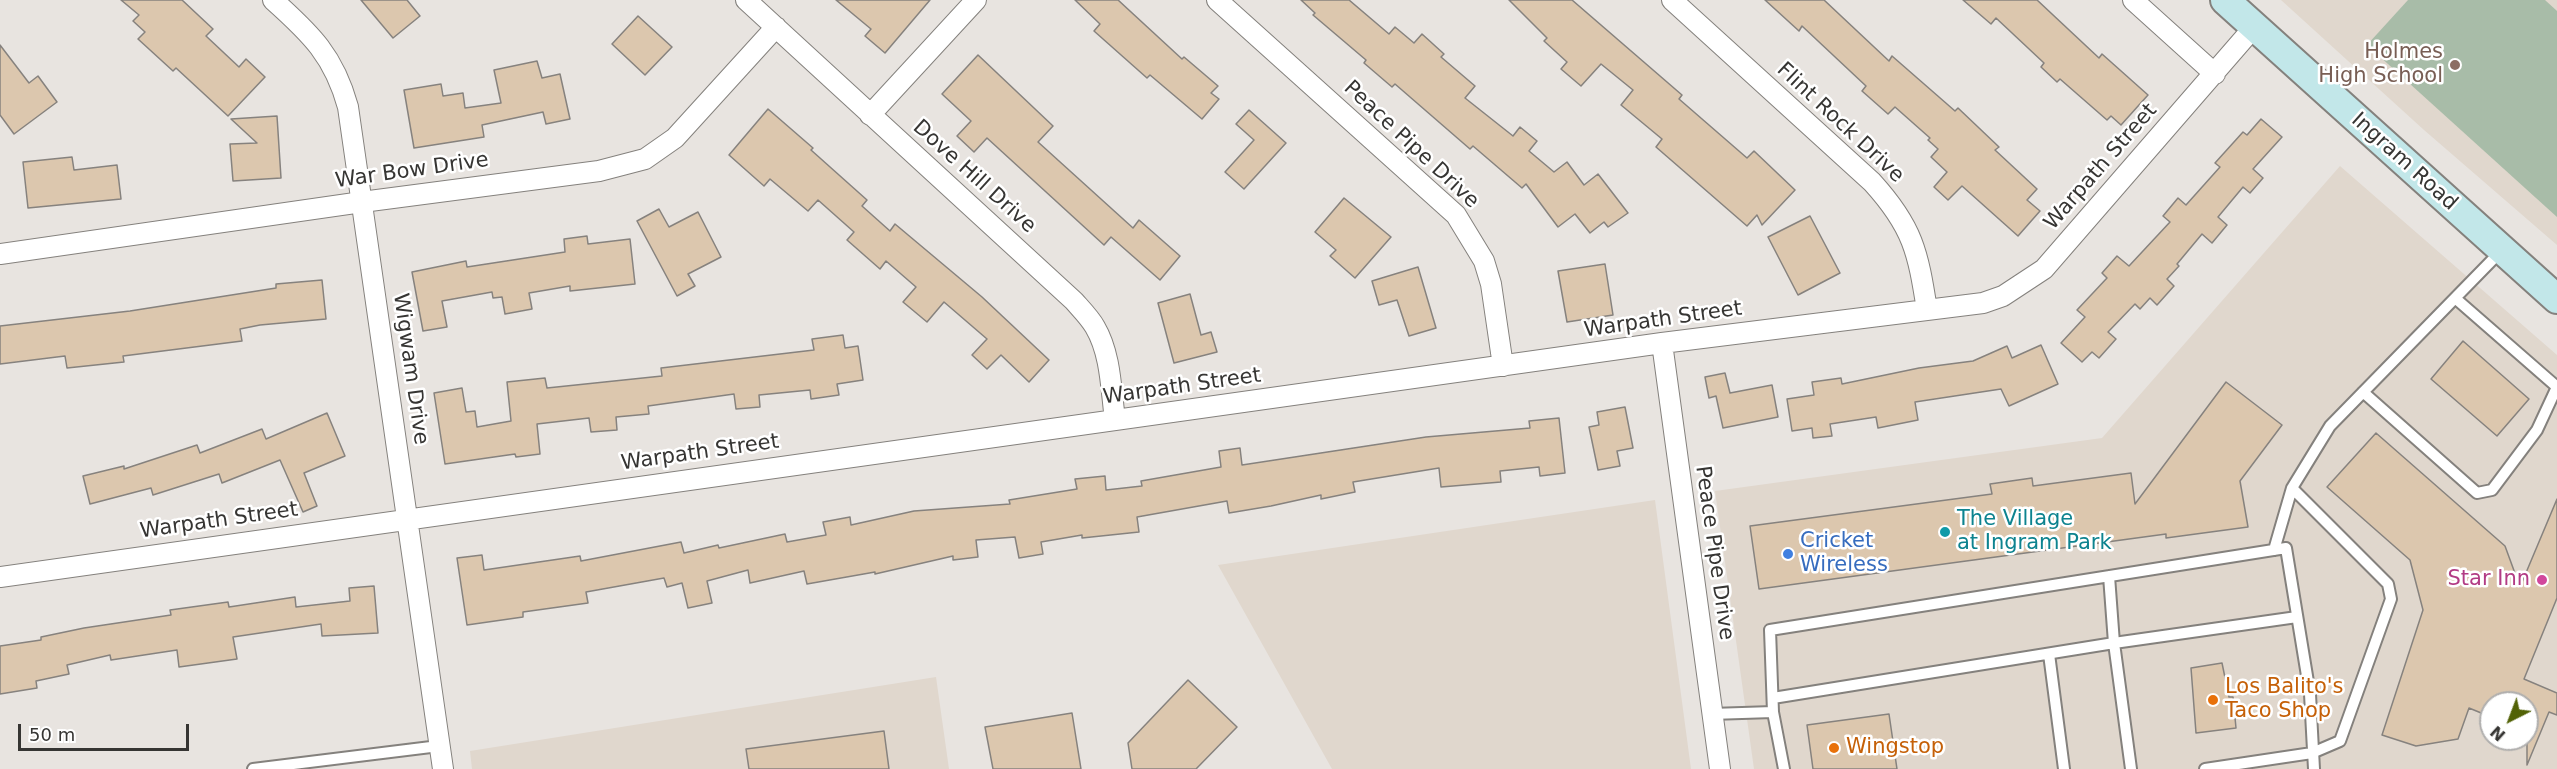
<!DOCTYPE html>
<html>
<head>
<meta charset="utf-8">
<style>
	body { margin:0 }
	#map { position:relative; width:2557px; height:769px; overflow:hidden; background:#e8e4e0; font-family:"DejaVu Sans",sans-serif }
	canvas { display:block }
	.north { position:absolute; left:2479px; top:691px; width:60px; height:60px; box-sizing:border-box; background:#fff; border:2px solid #afaead; border-radius:50%; rotate:222deg; font-size:16px; font-weight:700; line-height:24px; text-align:center; color:#363533 }
	.north::after { content:''; display:block; margin:auto; width:21px; height:27px; background:#526206; clip-path:polygon(50% 0,100% 100%,50% 72%,0 100%) }
	.scale { position:absolute; left:18px; top:724px; width:171px; height:27px; box-sizing:border-box; border:3px solid #363533; border-top:0; padding-left:8px; font-size:18px; line-height:21px; white-space:nowrap; color:#363533; -webkit-text-stroke:4px #fff; paint-order:stroke }
</style>
</head>
<body>
<div id="map">
<canvas width="2557" height="769"></canvas>
<div class="north">N</div>
<div class="scale">50 m</div>
</div>
<script>
const ctx = document.querySelector('canvas').getContext('2d');
ctx.lineJoin = 'round';
function fill(path, color) {
  ctx.fillStyle = color;
  ctx.fill(path, 'evenodd');
}
function trace(path, color, width, dash) {
  ctx.strokeStyle = color;
  ctx.lineWidth = width;
  ctx.lineCap = dash ? 'butt' : 'round';
  ctx.setLineDash(dash || []);
  ctx.stroke(path);
}
function write(font, color, halo, rows, align = 'center') {
  ctx.font = font + ' "DejaVu Sans",sans-serif';
  ctx.lineWidth = 5;
  ctx.setLineDash([]);
  ctx.textBaseline = 'middle';
  ctx.strokeStyle = halo;
  ctx.fillStyle = color;
  for (const [text, x, y, turn = 0] of rows) {
    ctx.save();
    ctx.translate(x, y);
    ctx.rotate((+turn || 0) * Math.PI / 180);
    ctx.textAlign = isNaN(turn) ? turn : align;
    if (halo) ctx.strokeText(text, 0, 0);
    ctx.fillText(text, 0, 0);
    ctx.restore();
  }
}
fill(new Path2D(`
	M2281,0H2557V245L2424,130Z
	M2340,166L2557,355V769H1754L1715,491L2102,438ZM2491,703H2527V739H2491Z
	M1655,500L1691,769H1332L1218,565Z
	M936,677L949,769H472L470,751Z`), '#e0d7cd');
fill(new Path2D(`
	M2408,0H2545L2557,11V217L2367,45Z`), '#a8bca8');
const building = new Path2D(`
	M121,0H182L213,29L206,36L239,67L246,59L265,77L228,116L176,68L173,71L138,39L145,32L133,21L139,15Z
	M361,0H407L420,16L393,38Z
	M836,0H930L885,53L865,36L871,29Z
	M1075,0H1118L1182,59L1184,57L1218,86L1211,93L1219,99L1202,119L1150,75L1147,78L1094,31L1100,24Z
	M1301,0H1349L1389,34L1395,27L1414,43L1422,34L1444,54L1441,57L1475,86L1465,98L1513,136L1520,127L1537,141L1529,151L1554,172L1567,162L1584,185L1598,174L1628,213L1608,227L1604,222L1590,233L1575,214L1558,227L1526,184L1522,188L1473,146L1470,149L1395,84L1392,87L1364,63L1366,60L1313,15L1315,13Z
	M1509,0H1572L1682,95L1679,99L1747,158L1754,151L1795,190L1762,225L1757,215L1747,226L1656,147L1662,139L1621,105L1633,90L1601,64L1581,86L1561,69L1567,62L1544,41L1547,38Z
	M1765,0H1824L1889,61L1892,56L1955,111L1958,108L1999,147L1995,150L2037,189L2027,200L2040,211L2018,236L1962,186L1948,200L1934,187L1947,172L1931,157L1938,149L1928,140L1930,138L1895,107L1888,114L1862,91L1866,86L1802,26L1799,31Z
	M1963,0H2037L2099,58L2102,54L2148,95L2121,125L2111,116L2107,120L2060,79L2057,82L2041,67L2044,63L1996,18L1991,24Z
	M638,16L672,47L645,75L612,44Z
	M0,45L29,83L38,76L57,102L14,134L0,115Z
	M978,55L1053,126L1038,142L1133,228L1139,220L1180,256L1160,280L1111,237L1104,245L987,138L974,152L957,136L971,121L942,94Z
	M537,61L542,78L560,74L570,119L546,124L543,112L482,125L484,137L414,148L404,90L441,84L443,96L463,93L465,108L501,103L494,70Z
	M768,109L813,148L811,150L867,200L862,206L890,231L895,224L982,297L1049,360L1029,382L1001,355L987,369L972,355L987,339L944,302L927,322L903,302L916,287L886,261L880,269L847,240L854,232L818,200L808,211L770,179L764,186L729,155Z
	M1249,110L1286,143L1244,189L1225,172L1254,140L1236,124Z
	M277,116L281,178L233,181L230,144L257,143L231,119Z
	M2261,119L2282,137L2253,169L2263,178L2250,193L2243,187L2218,217L2227,225L2212,243L2202,234L2177,264L2179,266L2167,279L2174,286L2157,305L2150,298L2140,309L2135,304L2108,332L2116,339L2099,358L2092,352L2082,362L2061,343L2085,317L2077,310L2107,278L2102,273L2117,256L2129,266L2170,222L2163,216L2178,198L2186,205L2220,167L2215,163L2243,132L2247,135Z
	M72,157L74,170L117,165L121,199L28,208L23,162Z
	M1344,198L1391,237L1355,278L1330,256L1336,250L1315,232Z
	M659,209L669,227L698,212L721,257L688,274L695,286L677,296L637,221Z
	M1810,216L1840,273L1798,295L1768,237Z
	M587,236L588,244L630,239L635,284L570,291V286L529,293L532,309L505,314L502,297L493,298L492,292L442,301L447,327L423,331L412,272L466,261L467,267L565,252L564,239Z
	M1605,264L1613,315L1567,322L1558,271Z
	M1418,267L1436,328L1409,336L1397,300L1379,305L1372,281Z
	M322,280L326,319L260,325L240,329L242,341L123,356L124,362L67,368L65,356L0,364V326L130,311L276,288V284Z
	M1190,294L1201,335L1211,332L1217,352L1174,363L1158,303Z
	M843,335L845,348L858,346L863,380L837,384L839,395L811,399L810,390L759,395L760,407L736,409L734,394L648,406L649,414L616,417L617,430L591,432L589,418L537,424L540,454L516,457L515,454L445,464L434,393L462,388L466,412L475,411L477,427L511,421L507,382L545,378L547,388L662,376L661,368L814,350L812,339Z
	M2463,341L2529,399L2497,436L2431,379Z
	M2041,345L2058,384L2009,406L2001,389L1915,402L1918,420L1878,428L1876,417L1830,424L1832,436L1813,438L1812,428L1792,431L1787,399L1814,395L1812,382L1841,378L1842,384L1919,368L1973,361L2007,346L2012,358Z
	M1725,373L1730,393L1772,385L1778,417L1723,428L1716,396L1709,398L1705,377Z
	M2226,382L2282,425L2240,481L2248,527L2166,538V534L1759,589L1750,526L1992,494L1990,484L2032,478L2033,486L2131,473L2135,504Z
	M1625,407L1633,448L1617,451L1620,466L1598,470L1589,427L1599,425L1597,412Z
	M327,413L345,456L304,473L317,506L303,512L280,460L222,483L219,474L153,495L151,488L90,504L83,476L124,466V469L197,445L200,453L262,429L266,439Z
	M1559,418L1565,473L1540,476L1539,467L1500,471L1501,482L1441,487L1439,468L1353,482L1355,492L1321,499V495L1271,506L1229,513L1227,501L1137,517L1139,532L1082,538V535L1041,542L1043,554L1019,558L1015,537L976,540L978,557L953,560V556L875,574V572L807,584L804,571L750,583L748,570L707,581L712,603L688,608L682,583L667,587L664,578L586,592L588,603L523,612V617L467,625L457,558L482,555L484,570L580,556L581,561L681,542L684,553L718,545L719,548L785,534L787,542L826,535L823,522L850,517L851,525L914,511L1010,504L1009,500L1077,489L1075,479L1105,476L1106,490L1142,486L1141,481L1221,467L1219,451L1240,448L1242,465L1426,437L1530,428L1529,421Z
	M2376,433L2505,546L2520,587L2557,499V598L2524,679L2557,693V715L2549,712L2527,765V703H2491V717L2469,708L2458,739L2416,746L2382,735L2423,610L2410,560L2327,487Z
	M374,586L378,633L322,636L321,624L233,637L237,659L179,667L177,650L111,660L110,655L67,665L69,674L36,681L37,688L0,694V646L41,640V637L84,628L171,615L170,610L228,602L229,607L295,597L296,607L350,601L349,588Z
	M2222,663L2229,697H2233L2236,728L2196,733L2191,668Z
	M1188,680L1237,727L1196,769H1132L1128,743Z
	M1072,713L1081,769H993L985,727Z
	M1889,714L1897,769H1813L1807,725Z
	M884,731L889,769H749L746,749Z`);
fill(building, '#dcc7ae');
trace(building, '#86827e', 1.5);
const lane = new Path2D(`
	M2363,392L2477,493L2492,490L2537,430L2557,387L2455,298
	M2274,550L2292,488L2330,426L2502,250
	M2109,576L2114,643L2131,769
	M2049,654L2064,769
	M1773,698L2114,643L2297,617
	M1773,712L1784,769
	M1711,714L1773,712L1770,630L2286,548L2310,694L2314,769
	M253,769L439,746
	M2205,769L2312,753L2340,741L2391,599L2388,584L2292,488`);
const street = new Path2D(`
	M273,0C311,34 334,56 348,107L443,769
	M746,0L1074,301C1081,309 1090,318 1095,327C1111,354 1111,390 1115,420
	M1217,0L1456,215L1484,261L1491,284L1503,366
	M1672,0L1872,182C1913,227 1918,252 1927,310
	M2133,0L2215,74
	M870,115L976,0
	M0,254L362,202L599,171L645,159L675,138L776,27
	M1662,343L1720,769
	M0,577L1662,343L1983,303L2003,296L2044,269L2254,27`);
const secondary = new Path2D(`
	M2225,0L2557,299`);
trace(lane, '#84817d', 14);
trace(street, '#84817d', 22);
trace(secondary, '#84817d', 32);
trace(lane, '#fff', 10);
trace(street, '#fff', 20);
trace(secondary, '#c2e7e9', 28);
for (const [x, y, r, color] of [
	[2455,65,6,"#8d6e63"],
	[1945,532,6,"#0f9aa8"],
	[1788,554,6,"#3f7fe0"],
	[2542,580,6,"#d1479c"],
	[2213,700,6,"#e8710a"],
	[1834,748,6,"#e8710a"]
]) {
  const dot = new Path2D();
  dot.arc(x, y, r, 0, 2 * Math.PI);
  ctx.fillStyle = color;
  ctx.fill(dot);
  trace(dot, '#fff', 2);
}
write('21px', '#785e54', '#fff', [
	["Holmes",2443,53],
	["High School",2443,77]
], 'right');
write('21px', '#363533', '#fff', [
	["Flint Rock Drive",1840,123,43],
	["Peace Pipe Drive",1411,145,43],
	["Ingram Road",2404,162,42],
	["Warpath Street",2101,167,-49],
	["War Bow Drive",412,171,-8],
	["Dove Hill Drive",974,177,42],
	["Warpath Street",1663,320,-8],
	["Wigwam Drive",410,369,82],
	["Warpath Street",1182,387,-8],
	["Warpath Street",700,453,-8],
	["Warpath Street",219,521,-8],
	["Peace Pipe Drive",1714,553,82]
]);
write('21px', '#0d838f', '#fff', [
	["The Village",1957,520],
	["at Ingram Park",1957,544]
], 'left');
write('21px', '#366cbe', '#fff', [
	["Cricket",1800,542],
	["Wireless",1800,566]
], 'left');
write('21px', '#b23c85', '#fff', [
	["Star Inn",2530,580]
], 'right');
write('21px', '#c56008', '#fff', [
	["Los Balito's",2225,688],
	["Taco Shop",2225,712],
	["Wingstop",1846,748]
], 'left');
</script>
</body>
</html>
